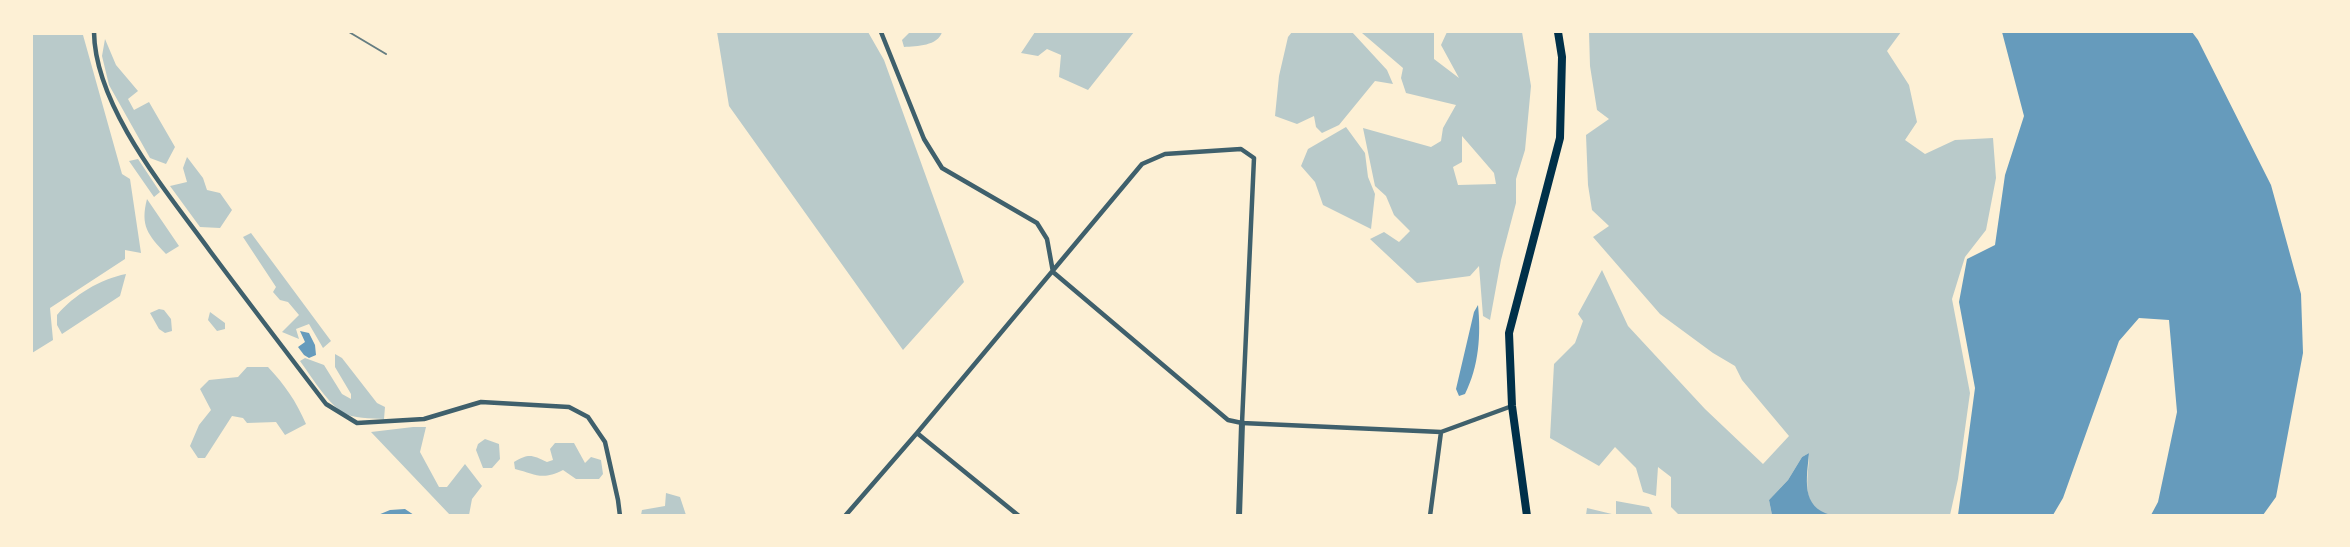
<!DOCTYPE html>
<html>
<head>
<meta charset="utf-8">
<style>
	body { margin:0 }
	#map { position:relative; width:2350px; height:547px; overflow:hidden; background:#fdf0d5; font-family:"Libre Baskerville",serif }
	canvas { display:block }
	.frame { position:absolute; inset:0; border:33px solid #fdf0d5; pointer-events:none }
</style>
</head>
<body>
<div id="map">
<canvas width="2350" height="547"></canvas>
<div class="frame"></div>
</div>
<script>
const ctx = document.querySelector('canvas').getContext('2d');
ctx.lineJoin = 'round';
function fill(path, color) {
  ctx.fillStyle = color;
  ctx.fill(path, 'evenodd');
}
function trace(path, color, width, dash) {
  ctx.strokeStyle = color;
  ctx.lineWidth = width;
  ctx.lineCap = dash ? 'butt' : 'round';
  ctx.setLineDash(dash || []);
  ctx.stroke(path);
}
fill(new Path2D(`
	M717,32H868L884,60L964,282L903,350L729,106Z
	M910,32H942C938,46 917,46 904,47L902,40Z
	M1035,32H1134L1088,90L1059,77L1061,55L1047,49L1038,56L1021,53Z
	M1292,32H1352L1387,70L1393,84L1375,81L1339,125L1322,133L1316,127L1314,116L1297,124L1275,116L1279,76L1288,37Z
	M1363,32H1434V59L1459,78L1441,45L1447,32H1522L1531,86L1525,150L1516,179V203L1501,260L1490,320L1483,316L1479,266L1470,276L1417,283L1370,239L1384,232L1399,242L1410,231L1394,215L1386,196L1375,186L1363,128L1431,147L1441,141L1443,128L1456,105L1406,93L1401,78L1403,68L1362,33ZM1462,136L1494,173L1496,184L1458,185L1453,167L1462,162Z
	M1589,32H1901L1887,51L1909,85L1917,122L1905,140L1925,154L1955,140L1993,138L1996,178L1986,230L1965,257L1952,299L1970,393L1958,479L1950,515L1831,516C1798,507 1809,479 1809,453L1802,457L1788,480L1769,500L1772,515H1679L1671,507V477L1658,467L1656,496L1643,492L1636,468L1615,447L1599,466L1550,438L1554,364L1575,343L1583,321L1578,314L1602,270L1628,326L1705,409L1763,464L1789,436L1742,380L1735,366L1713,353L1660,314L1593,237L1609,226L1592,210L1588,185L1586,135L1609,119L1597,110L1590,66Z
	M32,35H83L122,174L130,179L141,253L125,250V259L50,308L53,340L32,353Z
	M105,39L116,65L138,91L128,99L134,110L149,102L175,147L166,164L150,158L109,85L102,56Z
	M1346,127L1365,153L1368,177L1375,194L1371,229L1323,205L1315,182L1301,166L1308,149Z
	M187,157L203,178L207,190L220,193L232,210L220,228L200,227L170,186L187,182L183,168Z
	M138,159L160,192L154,197L129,161Z
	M147,199L179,246L166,254C148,235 140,226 147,199Z
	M251,233L331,341L323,348L309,324L296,329L299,339L282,332L299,315L288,302L280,300L273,292L276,287L243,237Z
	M126,274L120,296L62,334L57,325V315C74,295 100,279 126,274Z
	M159,309L164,310L171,319L172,331L165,333L159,329L150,313Z
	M210,312L225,323V329L217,331L208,320Z
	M335,354L342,358L377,403L385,407L384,419C371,418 353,419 342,412C326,401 311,376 300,361L305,358L324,365L342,394L351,399V394L335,367Z
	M247,367H268C285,385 296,401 306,424L285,435L276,422L247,423L243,418L232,416L205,458H198L190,446L199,425L211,410L200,389L209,380L238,377Z
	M413,427H426L420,452L439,487H447L465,464L482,486L472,499L469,515H450L371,432Z
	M485,439L499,444L500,459L492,468H483L476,450L478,444Z
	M555,443H574L585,463L591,457L601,460L603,474L599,479H576L563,470C542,481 535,474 515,469L514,462C529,453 532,455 547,462L553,460L550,449Z
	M666,493L680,497L686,515H641L642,510L665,506Z
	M1616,501L1649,507L1653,515H1586L1587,508L1616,515Z`), '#b9caca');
fill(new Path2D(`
	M2002,32H2192L2198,40L2271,185L2301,294L2303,353L2276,497L2263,515H2151L2158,502L2177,412L2169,320L2139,318L2119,341L2063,498L2053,515H1958L1975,388L1959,302L1967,259L1995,245L2005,175L2024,116Z
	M1478,305C1481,335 1479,366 1465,394L1459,396L1456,389L1474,312Z
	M300,331L309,333L315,345L316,355L309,358L304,355L298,347L305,342Z
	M1809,453C1807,478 1800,507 1831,515H1772L1769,500L1788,480L1802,457Z
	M405,509L414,515H378L390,510Z`), '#669bbc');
trace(new Path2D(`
	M94,32C95,107 167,192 210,251C248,302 287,353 326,404L357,423L424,419L481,402L569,407L588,417L605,442L618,500L620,516
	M881,32L924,139L942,168L1037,223L1047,239L1053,272L1228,420L1242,423L1441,432L1512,406
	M917,433L1019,516
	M845,516L917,433L1142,164L1165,154L1241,149L1254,158L1242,423
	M1430,516L1441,432`), '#3f606c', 4.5);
trace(new Path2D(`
	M1239,516L1242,423`), '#3f606c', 6);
trace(new Path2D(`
	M1527,516L1512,406L1509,333L1560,138L1562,57L1558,32`), '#003049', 8);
trace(new Path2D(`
	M349,32L386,54`), '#657d81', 2);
</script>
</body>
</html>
